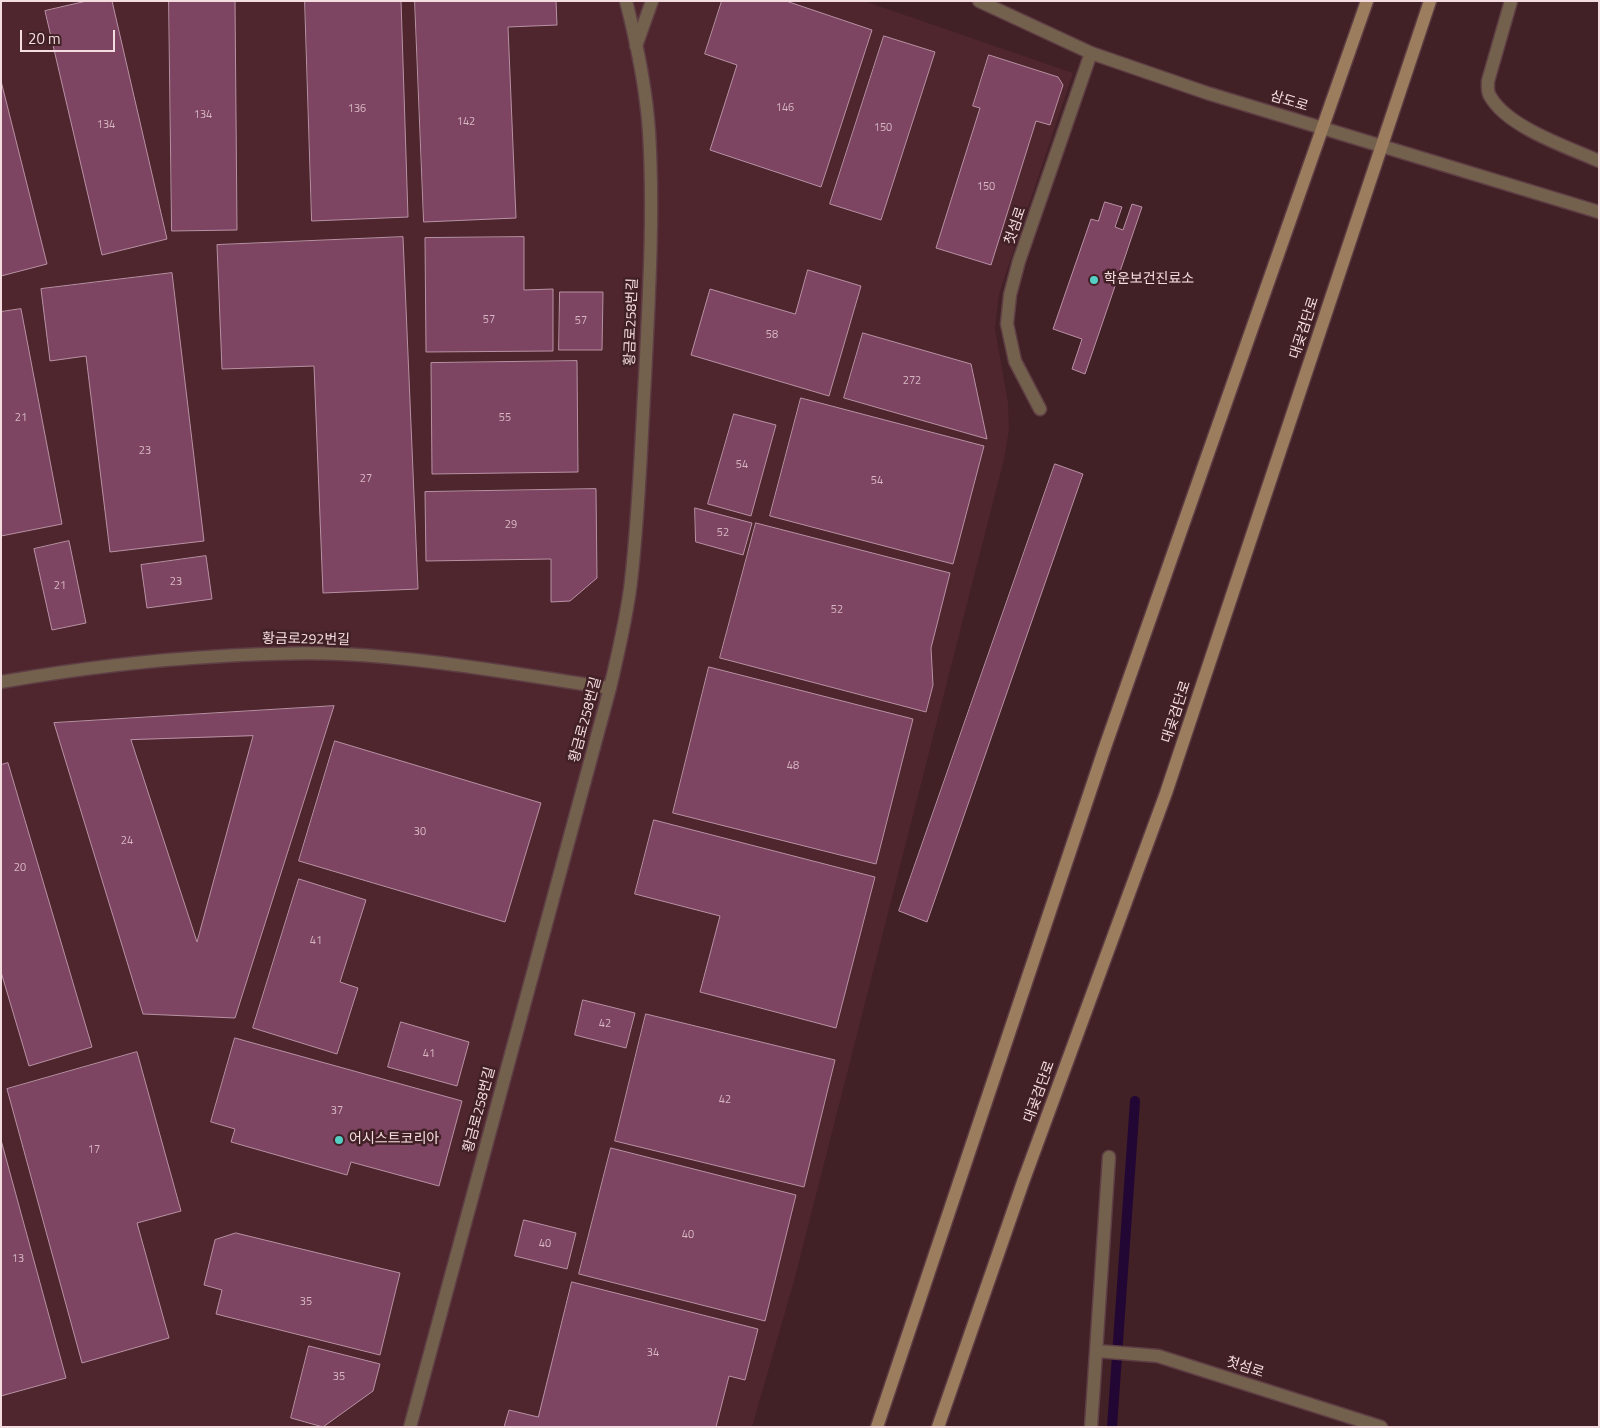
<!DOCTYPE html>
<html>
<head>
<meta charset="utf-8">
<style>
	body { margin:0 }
	#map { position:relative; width:1600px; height:1428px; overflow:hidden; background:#412026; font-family:"Titillium Web",sans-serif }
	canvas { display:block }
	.frame { position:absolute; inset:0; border:2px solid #f4dde0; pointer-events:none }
	.scale { position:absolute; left:20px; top:30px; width:95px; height:22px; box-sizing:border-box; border:2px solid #f4dde0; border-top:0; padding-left:6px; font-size:15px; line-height:18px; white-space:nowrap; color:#f4dde0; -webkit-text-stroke:4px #412026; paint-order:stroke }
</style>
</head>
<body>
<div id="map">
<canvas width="1600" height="1428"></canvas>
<div class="frame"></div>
<div class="scale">20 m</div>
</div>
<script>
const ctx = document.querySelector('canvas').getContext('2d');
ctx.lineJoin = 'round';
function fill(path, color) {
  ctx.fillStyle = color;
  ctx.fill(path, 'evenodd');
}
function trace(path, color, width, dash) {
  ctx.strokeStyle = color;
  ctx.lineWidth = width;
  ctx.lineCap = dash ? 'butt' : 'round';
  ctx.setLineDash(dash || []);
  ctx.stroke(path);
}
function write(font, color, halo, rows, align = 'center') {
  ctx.font = font + ' "Titillium Web","Noto Sans KR",sans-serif';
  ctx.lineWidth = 5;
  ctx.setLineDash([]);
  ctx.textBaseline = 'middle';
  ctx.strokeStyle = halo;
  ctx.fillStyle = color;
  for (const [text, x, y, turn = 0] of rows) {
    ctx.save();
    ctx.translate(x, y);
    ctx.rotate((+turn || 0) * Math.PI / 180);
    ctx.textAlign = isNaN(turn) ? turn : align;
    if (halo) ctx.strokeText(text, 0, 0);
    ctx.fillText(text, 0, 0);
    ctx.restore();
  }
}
fill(new Path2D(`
	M1,1H864L1073,73L999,294L995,329L1008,403L1009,430L1004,459L794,1281L752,1427H1Z`), '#4f262e');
trace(new Path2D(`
	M1112,1427L1135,1101`), '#220634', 10);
const building = new Path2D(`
	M87,1H112L167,239L102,255L45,11Z
	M169,1H235L237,230L172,231Z
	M305,1H401L408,217L312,221Z
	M415,1H556L557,25L508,27L516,218L424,222Z
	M722,1H786L872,30L821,187L710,150L737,65L705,54Z
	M884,36L935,52L881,220L830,204Z
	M989,55L1058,77L1063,85L1050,125L1036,121L991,265L936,248L980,108L973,106Z
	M1,81L47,264L1,276Z
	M1105,202L1122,207L1115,227L1123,230L1132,204L1142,207L1085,374L1072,369L1082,339L1053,329L1091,219L1098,221Z
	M403,237L418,589L323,593L314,366L222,369L217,245Z
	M524,237V290L553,289V351L426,352L425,238Z
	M808,270L861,286L829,396L691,355L710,289L795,314Z
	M172,273L204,541L110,552L86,356L50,361L41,289Z
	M560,292H603L602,350H559Z
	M21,309L62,524L1,536V312Z
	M863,333L971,364L987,439L844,398Z
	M577,361L578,472L432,474L431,363Z
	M801,398L984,446L953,564L770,516Z
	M734,414L776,425L751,516L708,504Z
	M1055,464L1083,474L927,922L899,911Z
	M596,489L597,578L570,601L551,602V559L426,561L425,492Z
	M695,508L752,523L743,555L696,542Z
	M756,523L950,573L931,648L933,685L926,712L720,658Z
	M69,541L86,623L52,630L34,549Z
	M206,556L212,599L147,608L141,565Z
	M709,667L913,719L876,864L673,813Z
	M334,706L235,1018L143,1014L54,723ZM253,736L197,942L131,740Z
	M335,741L541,803L505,922L299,861Z
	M8,763L92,1047L29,1066L1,972V765Z
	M654,820L875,877L836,1028L700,992L720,916L635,894Z
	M299,879L366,900L340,982L358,988L337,1054L253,1028Z
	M583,1000L635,1013L626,1048L575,1035Z
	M646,1014L835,1060L804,1187L615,1141Z
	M401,1022L469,1042L457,1086L388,1067Z
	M235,1038L462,1101L439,1186L351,1162L347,1175L231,1142L235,1129L211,1122Z
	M137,1052L181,1211L137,1223L169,1338L82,1363L7,1089Z
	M1,1140L66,1378L1,1396Z
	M611,1148L796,1195L765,1321L579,1274Z
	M524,1220L576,1233L567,1269L515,1256Z
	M236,1233L400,1273L380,1355L216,1314L222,1290L204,1285L215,1240Z
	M572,1282L758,1329L745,1380L729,1376L716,1427H504L509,1410L538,1417Z
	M309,1346L380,1364L373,1391L323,1427L291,1418Z`);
fill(building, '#7e4563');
trace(building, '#b791a3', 1);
const service = new Path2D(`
	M1511,1L1488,81C1488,86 1487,92 1490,96C1507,127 1567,147 1599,161
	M1040,409L1015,361L1007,324L1010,295L1019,261L1091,53
	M1097,1351L1158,1356L1381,1427
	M1091,1427L1109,1157`);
const minor = new Path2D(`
	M636,46L652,1
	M1,682C75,669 148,660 223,656C262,654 301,652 340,654C431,658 521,675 610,688
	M410,1427L610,688C618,653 627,617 631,581C639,513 641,445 645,377C649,296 654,213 649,131C646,88 637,44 626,1`);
const tertiary = new Path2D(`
	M979,1L1091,53L1207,93L1599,212`);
const secondary = new Path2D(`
	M877,1427L1104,750L1367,1
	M938,1427L1023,1182L1166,793L1430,1`);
trace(service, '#5e3e44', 15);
trace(minor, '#5e3e44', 15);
trace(tertiary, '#5e3e44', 15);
trace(secondary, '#5e3e44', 15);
trace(service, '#74614d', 12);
trace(minor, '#74614d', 12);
trace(tertiary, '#74614d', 12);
trace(secondary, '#9c7e5e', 12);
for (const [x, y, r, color] of [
	[1094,280,5,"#55cec4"],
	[339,1140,5,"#55cec4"]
]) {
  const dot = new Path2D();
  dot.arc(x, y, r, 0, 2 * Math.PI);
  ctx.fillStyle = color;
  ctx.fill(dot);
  trace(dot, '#412026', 2);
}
write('11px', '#d6b7c1', null, [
	["146",785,108],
	["136",357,109],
	["134",203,115],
	["142",466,122],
	["134",106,125],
	["150",883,128],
	["150",986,187],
	["57",489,320],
	["57",581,321],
	["58",772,335],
	["272",912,381],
	["21",21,418],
	["55",505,418],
	["23",145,451],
	["54",742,465],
	["27",366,479],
	["54",877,481],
	["29",511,525],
	["52",723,533],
	["23",176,582],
	["21",60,586],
	["52",837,610],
	["48",793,766],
	["30",420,832],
	["24",127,841],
	["20",20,868],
	["41",316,941],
	["42",605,1024],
	["41",429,1054],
	["42",725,1100],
	["37",337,1111],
	["17",94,1150],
	["40",688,1235],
	["40",545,1244],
	["13",18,1259],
	["35",306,1302],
	["34",653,1353],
	["35",339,1377]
]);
write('14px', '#f4dde0', '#412026', [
	["삼도로",1289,102,17],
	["첫섬로",1016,226,-71],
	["황금로258번길",632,322,-88],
	["대곶검단로",1305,328,-72],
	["황금로292번길",306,640,1],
	["대곶검단로",1177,712,-72],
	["황금로258번길",586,720,-75],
	["대곶검단로",1040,1092,-70],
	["황금로258번길",480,1110,-75],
	["첫섬로",1245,1368,18]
]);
write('14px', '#f4dde0', '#412026', [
	["학운보건진료소",1104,280],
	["어시스트코리아",349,1140]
], 'left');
</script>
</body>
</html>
